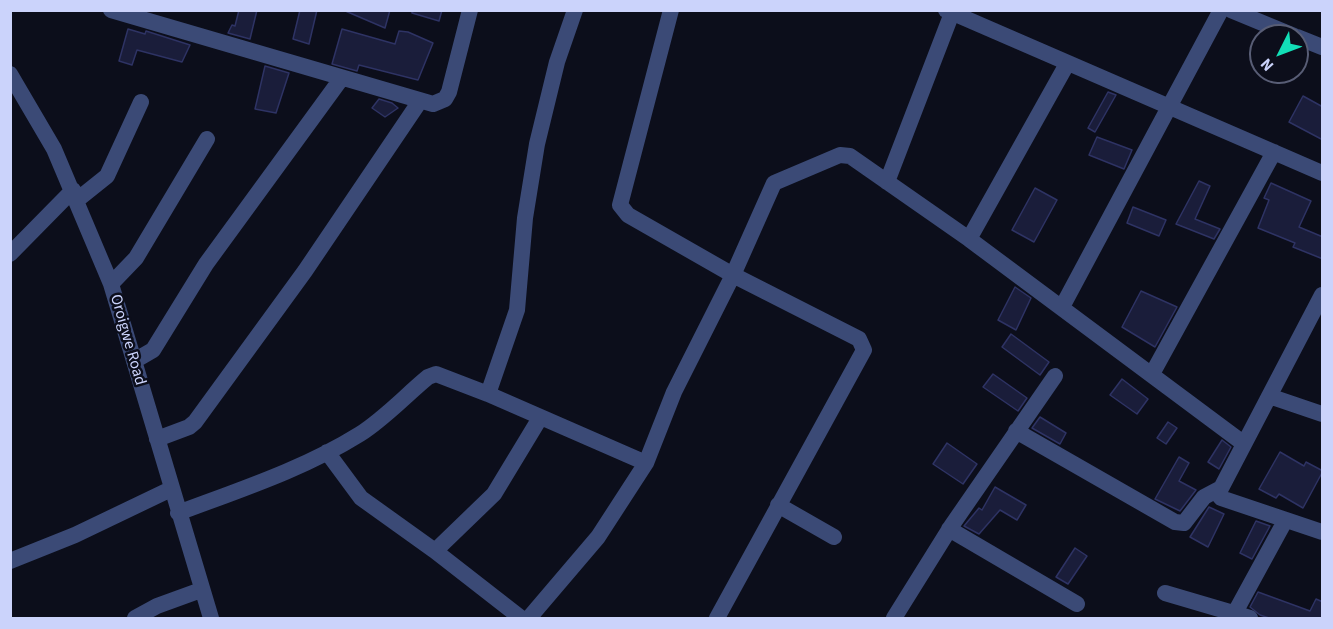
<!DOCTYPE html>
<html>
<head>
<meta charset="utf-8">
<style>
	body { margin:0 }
	#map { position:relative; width:1333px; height:629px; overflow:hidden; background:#0c0e1b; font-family:"Source Sans 3",sans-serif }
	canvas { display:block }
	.frame { position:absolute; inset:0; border:12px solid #cbd3fb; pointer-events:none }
	.north { position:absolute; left:1249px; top:24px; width:60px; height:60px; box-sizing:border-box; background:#0c0e1b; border:2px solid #585d75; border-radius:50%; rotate:228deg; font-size:16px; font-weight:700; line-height:24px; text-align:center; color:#cbd3fb }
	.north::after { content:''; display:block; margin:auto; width:21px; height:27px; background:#12dfb7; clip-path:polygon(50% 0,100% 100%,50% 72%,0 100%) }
</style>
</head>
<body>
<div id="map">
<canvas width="1333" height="629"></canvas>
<div class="frame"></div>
<div class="north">N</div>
</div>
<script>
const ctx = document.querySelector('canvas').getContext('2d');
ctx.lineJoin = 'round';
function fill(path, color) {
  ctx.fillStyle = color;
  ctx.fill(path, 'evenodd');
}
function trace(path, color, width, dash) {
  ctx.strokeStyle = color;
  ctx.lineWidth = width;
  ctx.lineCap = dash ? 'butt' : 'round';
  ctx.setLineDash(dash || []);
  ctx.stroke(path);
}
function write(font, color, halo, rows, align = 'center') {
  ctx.font = font + ' "Source Sans 3",sans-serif';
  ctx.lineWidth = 5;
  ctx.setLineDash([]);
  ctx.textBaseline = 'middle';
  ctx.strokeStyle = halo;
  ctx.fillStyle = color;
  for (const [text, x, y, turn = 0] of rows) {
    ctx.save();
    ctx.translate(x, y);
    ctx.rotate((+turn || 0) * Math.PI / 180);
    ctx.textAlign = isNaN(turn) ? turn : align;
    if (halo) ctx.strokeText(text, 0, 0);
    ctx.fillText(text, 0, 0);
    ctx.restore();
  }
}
const building = new Path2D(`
	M239,10H257L250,39L228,33L232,25L235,26Z
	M300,10H317L309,44L293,39Z
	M343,10H390L385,28Z
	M412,10H442L439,21L412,13Z
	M128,29L145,34L146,31L190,45L182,62L137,50L132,65L119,61Z
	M342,29L395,44L399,31L408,32L433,43L418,80L359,65L357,71L332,64Z
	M265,66L289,73L276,113L255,109Z
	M1108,92L1116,95L1095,132L1088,128Z
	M1303,96L1323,107V140L1289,122Z
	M379,99L392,103L398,108L385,117L372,108Z
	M1097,137L1132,150L1124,169L1089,155Z
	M1199,181L1210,186L1195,219L1220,229L1214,239L1176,224Z
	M1271,183L1311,201L1299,227L1323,237V259L1293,247L1295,243L1258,228L1269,200L1264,198Z
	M1035,188L1057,200L1034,242L1012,230Z
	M1133,207L1166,220L1159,236L1127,223Z
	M1015,287L1031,298L1016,330L998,320Z
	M1141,291L1177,307L1155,347L1122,327Z
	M1011,334L1049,362L1040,375L1002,347Z
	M993,374L1027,398L1018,411L983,387Z
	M1122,379L1148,399L1137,414L1110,395Z
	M1040,417L1066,433L1060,444L1032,428Z
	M1168,422L1177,428L1166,444L1157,438Z
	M1222,440L1231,447L1219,469L1208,462Z
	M947,443L977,464L963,484L933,464Z
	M1280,452L1304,466L1306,462L1323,471L1303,508L1279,494L1276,498L1259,489Z
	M1179,457L1189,463L1179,481L1196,490L1180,511L1155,499Z
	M995,487L1026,505L1017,520L1000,510L979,534L964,526L979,508L982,510Z
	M1209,507L1224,514L1208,547L1190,537Z
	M1256,521L1270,526L1252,559L1240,553Z
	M1075,548L1087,556L1068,584L1056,577Z
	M1258,592L1310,611L1316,599L1323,602V618H1269L1260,615L1250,607Z`);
fill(building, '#1a1d3a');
trace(building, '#2e3364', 1.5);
trace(new Path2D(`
	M111,10L433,104L445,99L449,92L470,10
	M671,10L620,205L628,215L733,275L859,339L864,350L717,618
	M946,10L1322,173
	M1231,10L1294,36
	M1297,37L1322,47
	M10,74L54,149L111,284L211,618
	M887,182L952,13
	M77,200L107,176L141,102
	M969,239L1067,64
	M10,254L73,190
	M111,284L136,258L207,139
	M1322,295L1218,494L1221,498L1322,532
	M1062,307L1221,10
	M134,361L153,350L206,264L341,79
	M1152,374L1274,152
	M488,394L517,310L525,218L537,144L557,62L575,10
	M1269,396L1322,414
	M1016,431L1175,522L1184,523L1204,497L1221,488
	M157,439L189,427L195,422L305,271L420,101
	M327,452L361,498L435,551L521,618
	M778,505L834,537
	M178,513C239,490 304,469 360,434C385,418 405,396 428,377L436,374L488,394L646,463
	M949,529L1077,604
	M435,551L494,494L540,418
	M10,561L75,535L171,489
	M1165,593L1250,618
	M135,618L157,606L201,590
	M529,618L598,537L646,463L674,392L733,275L774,183L840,155L850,156L969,239L1243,443
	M894,618L952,525L1055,376
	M1232,618L1285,521`), '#3b4a76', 16);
write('16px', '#cbd3fb', '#0c0e1b', [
	["Oroigwe Road",127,340,74]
]);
</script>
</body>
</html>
